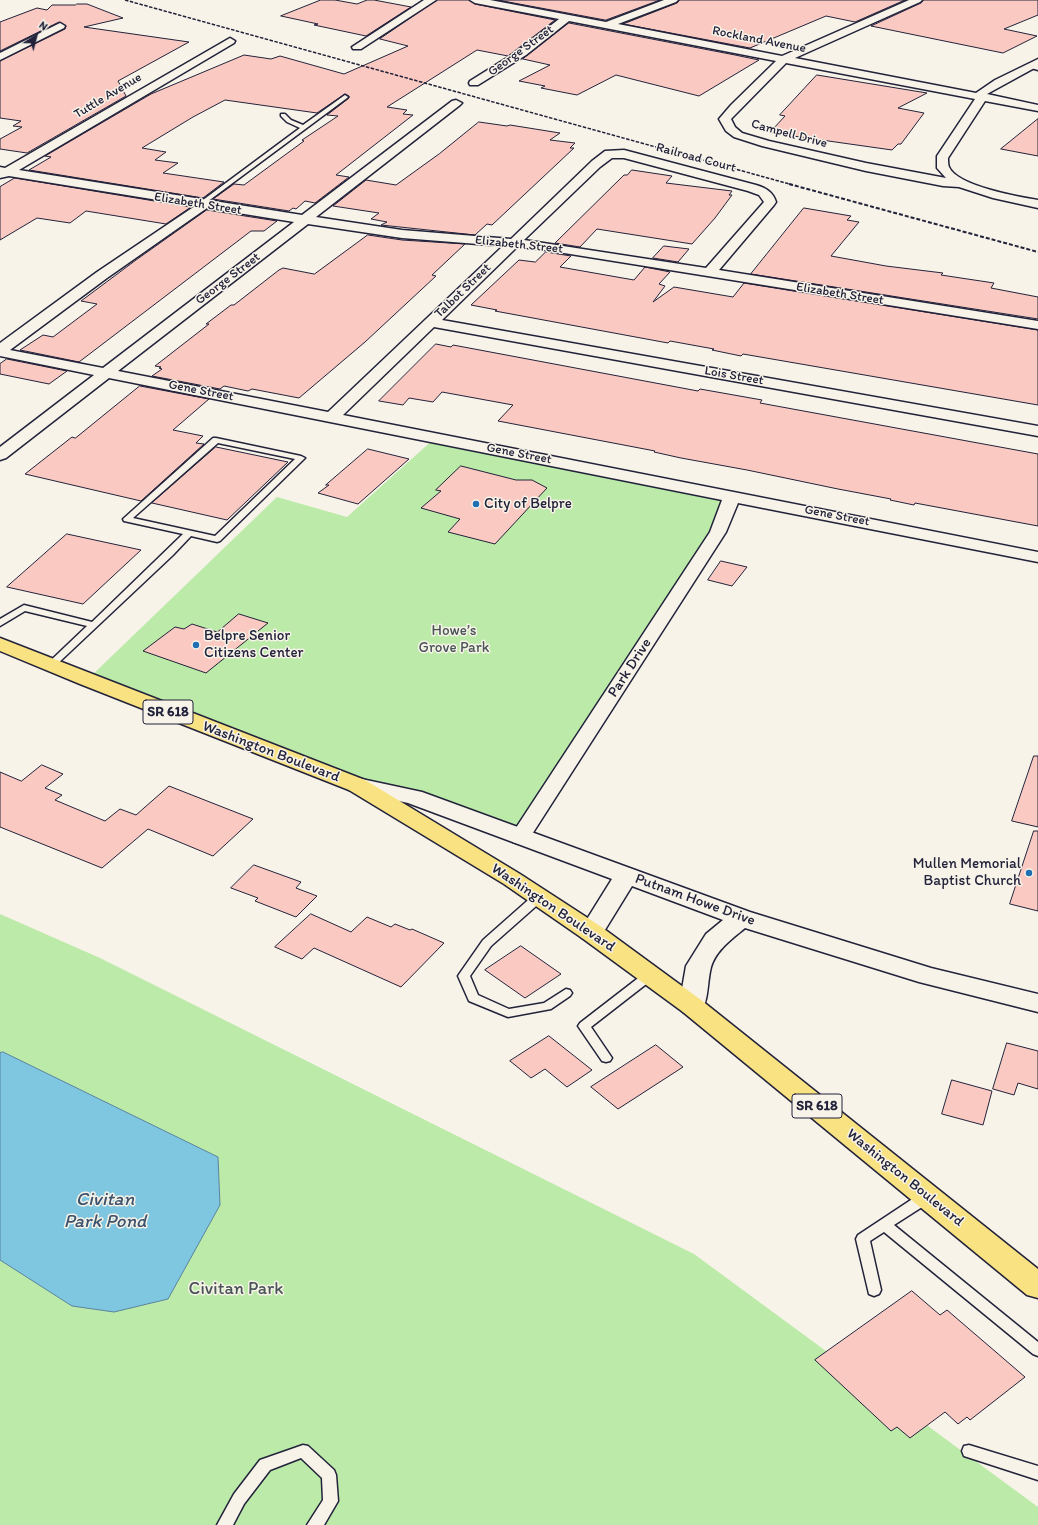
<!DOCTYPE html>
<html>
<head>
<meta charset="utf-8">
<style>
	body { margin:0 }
	#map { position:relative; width:1038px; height:1525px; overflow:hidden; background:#f7f3e8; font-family:Itim,sans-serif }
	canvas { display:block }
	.north { position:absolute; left:16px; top:16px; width:40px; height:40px; -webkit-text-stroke:3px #f7f3e8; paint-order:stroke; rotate:36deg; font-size:11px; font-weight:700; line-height:16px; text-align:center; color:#22223b }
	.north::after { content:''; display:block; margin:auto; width:14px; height:18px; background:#22223b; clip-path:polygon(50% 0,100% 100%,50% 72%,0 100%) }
</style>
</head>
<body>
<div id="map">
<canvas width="1038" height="1525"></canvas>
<div class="north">N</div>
</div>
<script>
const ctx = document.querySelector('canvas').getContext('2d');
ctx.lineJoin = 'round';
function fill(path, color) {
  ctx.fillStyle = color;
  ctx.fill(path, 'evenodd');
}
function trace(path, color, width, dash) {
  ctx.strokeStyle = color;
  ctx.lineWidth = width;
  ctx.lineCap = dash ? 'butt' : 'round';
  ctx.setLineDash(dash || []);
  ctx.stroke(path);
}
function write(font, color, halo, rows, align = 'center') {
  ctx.font = font + ' Itim,sans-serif';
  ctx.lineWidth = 3;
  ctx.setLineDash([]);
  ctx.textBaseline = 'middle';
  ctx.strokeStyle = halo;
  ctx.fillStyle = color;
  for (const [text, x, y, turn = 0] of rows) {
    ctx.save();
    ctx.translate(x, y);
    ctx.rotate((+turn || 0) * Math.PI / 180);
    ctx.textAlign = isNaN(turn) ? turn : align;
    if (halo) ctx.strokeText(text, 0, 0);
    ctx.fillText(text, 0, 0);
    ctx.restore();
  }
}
fill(new Path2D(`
	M435,438L732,496L726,516L520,837L357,785L87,680L277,497L347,517Z
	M0,914L100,958L694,1254L1038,1507V1525H0Z`), '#bceaa9');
const water = new Path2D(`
	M3,1052L218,1157L220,1205L168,1299L114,1312L72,1306L0,1260V1053Z`);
fill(water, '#7fc6e0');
trace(water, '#5a849e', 1);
const building = new Path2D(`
	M321,0H335L357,4L367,0H374L411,7L366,36L314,25L318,24L281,16Z
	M437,0H469L475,4L555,20L508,56L477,50L387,107L407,110L403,114L413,115L336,175L349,177L315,203L305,201L296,209L293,208L289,211L213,199L234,184L244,185L304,141L302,140L338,116L327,115L349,98V96L345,94L317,113L225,100L193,117L142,148L166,152L155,160L178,163L163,173L224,182L203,198L29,170L51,157L45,156L151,94L244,55L271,59L280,56L344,74L408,46L380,39Z
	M498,0H660L606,20Z
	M680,0H905L855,22L826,16L750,48L623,24L677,3Z
	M924,0H1038V15L1004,29L1037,36L1003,53L871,26L921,3Z
	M77,4H87L123,18L84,27L189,42L118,81L126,96L27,153L0,149V139L22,127L13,126L21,121L0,118V61L65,29L66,26L59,22L0,51V22L37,8L47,10L52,5H75Z
	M569,23L735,55L759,60L699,96L616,75L577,95L541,88L545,86L519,81L550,65L523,59Z
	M817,75L927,93L898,108L924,113L901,144H898L892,150L772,133L776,129H773L785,116L780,115Z
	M1038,119V156L1001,149Z
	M479,122L507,126L510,125L560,133L550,140L575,143L570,148H574L492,225L487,224L475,235L381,225L387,222L371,219L379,213L333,206L366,180L396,185L439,154Z
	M632,170L672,176L666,183L732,191L729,195H732L715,218L692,244L597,229L580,247L555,243L624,175H627Z
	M15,178L191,207L166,224L86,211L70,223L37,218L0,240V187Z
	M804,208L851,216L847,220L859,222L831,256L886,266L943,273L941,275L994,283L991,288L1038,297V319L751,274Z
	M207,210L277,221L264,231H251L79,362L20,350L43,335L53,337L97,304L81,301L136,260Z
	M368,235L402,240L465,244L432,275L436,276L365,342L299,398L252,389L248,391L224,386L220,389L152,376L162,369L159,368L161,367L155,366L209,324H206L231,305H234L279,270L283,268L314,274Z
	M664,246L689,249L678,262L653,258Z
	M546,252L571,256L560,267L634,280L645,267L670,272L659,284L665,286L653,302L674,287L733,297L744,283L1038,330V405L743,354L741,356L712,350L714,349L670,341L668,343L495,311L497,310L471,305L519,260L535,262Z
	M436,344L451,347L453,345L698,391L700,389L762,400L760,403L1038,454V526L915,503L914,505L890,500L891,499L838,489L747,470L681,458L654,452L655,451L498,421L513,405L442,392L433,402L409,398L403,405L379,401Z
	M7,359L67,371L49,384L0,374V364Z
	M140,386L209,399L173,430L203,436L196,443L204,444L141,501L25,474L72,437L75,438Z
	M216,447L288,462L227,520L152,503Z
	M368,449L409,459L358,504L318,493L329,485H326Z
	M461,466L516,480H532L547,488L495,544L448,532L460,519L421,508L441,491L436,490Z
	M67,534L141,550L83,604L7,587Z
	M721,561L747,567L732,586L708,580Z
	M239,614L268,623L206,673L143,651L175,627L184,629L192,624L217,632Z
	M1034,756H1038V827L1012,821Z
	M42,765L63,774L45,788L62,795L55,800L105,821L120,809L136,815L169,786L253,819L213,856L148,829L102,868L0,827V772L21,781Z
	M1034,831H1038V911L1010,904Z
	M254,865L301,882L296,888L317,896L296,917L255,901L258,898L231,888Z
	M311,914L351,932L367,917L391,927L395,924L410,930L412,929L444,943L401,987L314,948L302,959L275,947Z
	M521,946L561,974L525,998L485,970Z
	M549,1036L592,1070L567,1087L545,1069L531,1078L510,1061Z
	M1007,1043L1038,1051V1089L1018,1083L1014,1095L993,1089Z
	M656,1045L683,1067L618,1109L591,1087Z
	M952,1080L992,1091L983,1125L942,1114Z
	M912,1291L940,1315L947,1310L1025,1377L970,1420L967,1417L958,1424L945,1412L910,1438L897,1427L891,1431L815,1360Z`);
fill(building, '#facac2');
trace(building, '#22223b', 1);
const lane = new Path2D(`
	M1030,64L1038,66V70L1028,67L1027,66Z
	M345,95L348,97L347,98L203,205H199V203L300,128L287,122L281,116V114H285L291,120L303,125Z
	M213,438H216L301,456L305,458L220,541L217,542L191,536L173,555L54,667H48L46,665L87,626L25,611L0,626V619L24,605L92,622L183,534L124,521L123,519ZM218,443L295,459L215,536L133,518Z
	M539,893L543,894L544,897L543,900L491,946L470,976L478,995L509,1009L544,1003L566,989L570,990L572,993L570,996L551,1009L508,1017L469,1001L458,976L460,973L483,940L535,894Z
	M650,971L654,972L656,975L654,978L591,1027L612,1058L610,1061L606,1062L602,1061L578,1026L580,1023L646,972Z
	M928,1191L933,1192L934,1196L933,1200L894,1225L1038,1342V1356L1033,1354L884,1232L870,1241L881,1290L879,1294L874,1296L869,1294L856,1239L858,1235L923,1192Z
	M303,1445L308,1446L334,1470L336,1475L338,1501L324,1525H307L323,1500L322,1478L301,1458L270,1470L244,1504L233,1525H217L234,1494L260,1460Z
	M969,1445L1038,1466V1480L964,1456L962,1451L964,1446Z`);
const street = new Path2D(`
	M424,0H436L361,49H353L352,47Z
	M470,0H490L606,22L664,0H678L676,2L618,24L782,56L909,0H922L920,2L795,58L976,93L995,80L1038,59V66L987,94L1038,105V111L985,101L948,158C948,161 948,165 949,167C957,186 1019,197 1038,200V208L993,198L959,187L943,186L866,171L762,146L734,137L726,131L719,119L731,105L776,61L569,21L526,55L478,85H470L469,83L470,81L518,51L559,19L475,3ZM786,63L975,99L937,156V168L946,178L866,163L769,141L742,133L735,127L731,119Z
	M60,23L65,26L64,28L0,60V53Z
	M230,38L235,41L234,43L19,170L302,215L452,101L456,100L462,103L460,105L316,217L402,230L511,239L592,161L605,151L624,150L756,185C766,188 773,192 776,202L774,205L719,270L1038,321V329L539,249L517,247L442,320L1038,426V436L434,327L343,415L1038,552V562L738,503L726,532L527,842L520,844L513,842L510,837L710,532L722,500L109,378L6,458L0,460V447L94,375L0,356V343L97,272L195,206L9,176L0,178V167L5,168ZM612,158H624L748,191L759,195L764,202L706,268L524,240L600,167ZM207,208L294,222L103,368L10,350L107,278ZM308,224L402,238L503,246L328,412L118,371Z`);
const secondary = new Path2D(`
	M357,778L422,792L750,912L931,968L1038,994V1012L919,982L745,928C732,939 716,950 711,967C707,982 709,999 701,1012L692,1015L683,1012L679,1006L686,966L706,934L723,920L632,886L600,938L591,940L582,938L579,932L612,879L408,803L349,790L346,785L349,780Z`);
const primary = new Path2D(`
	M0,638L365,780L520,874L600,926L701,1000L1038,1269V1298L1027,1295L683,1012L582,938L504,884L349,790L80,684L0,651Z`);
trace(lane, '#22223b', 3);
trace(street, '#22223b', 3);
trace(secondary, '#22223b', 3);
trace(primary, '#22223b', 3);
fill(lane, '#f7f3e8');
fill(street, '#f7f3e8');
fill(secondary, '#f7f3e8');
fill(primary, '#f8e281');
trace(new Path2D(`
	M125,0L793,185`), '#22223b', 1.5, [3.5, 1.5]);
trace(new Path2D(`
	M789,184L1038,252`), '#22223b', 2, [4, 2]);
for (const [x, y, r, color] of [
	[476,504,4,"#1f6fb2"],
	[196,645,4,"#1f6fb2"],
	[1029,873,4,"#1f6fb2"]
]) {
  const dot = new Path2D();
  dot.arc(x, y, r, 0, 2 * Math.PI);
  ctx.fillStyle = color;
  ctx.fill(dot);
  trace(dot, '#f7f3e8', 1.5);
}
write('13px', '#22223b', '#f7f3e8', [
	["Rockland Avenue",759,40,11],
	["George Street",521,51,-36],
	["Tuttle Avenue",108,96,-31],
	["Campell Drive",789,134,15],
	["Railroad Court",696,158,15],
	["Elizabeth Street",198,204,9],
	["Elizabeth Street",519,245,6],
	["George Street",228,279,-37],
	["Talbot Street",463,291,-44],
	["Elizabeth Street",840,294,9],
	["Lois Street",734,376,10],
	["Gene Street",201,391,11],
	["Gene Street",519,454,11],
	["Gene Street",837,516,11]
]);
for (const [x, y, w] of [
	[168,712,50],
	[817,1106,50]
]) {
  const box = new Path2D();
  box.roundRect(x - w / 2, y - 12, w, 24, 3);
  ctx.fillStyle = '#f7f3e8';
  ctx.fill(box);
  trace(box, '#22223b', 1);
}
write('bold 14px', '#22223b', null, [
	["SR 618",168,712],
	["SR 618",817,1106]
]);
write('15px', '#22223b', '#f7f3e8', [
	["City of Belpre",484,504],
	["Belpre Senior",204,636],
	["Citizens Center",204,653],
	["Mullen Memorial",1021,864,"right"],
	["Baptist Church",1021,881,"right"]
], 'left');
write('15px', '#485456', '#f7f3e8', [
	["Howe’s",454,631],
	["Grove Park",454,648]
]);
write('15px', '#22223b', '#f7f3e8', [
	["Park Drive",630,668,-57],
	["Washington Boulevard",271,752,21],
	["Putnam Howe Drive",695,900,20],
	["Washington Boulevard",553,908,34],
	["Washington Boulevard",905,1178,39]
]);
write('18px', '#485456', '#f7f3e8', [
	["Civitan Park",236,1289]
]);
write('italic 19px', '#3e536d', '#f7f3e8', [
	["Civitan",105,1200],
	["Park Pond",105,1222]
]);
</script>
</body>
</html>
